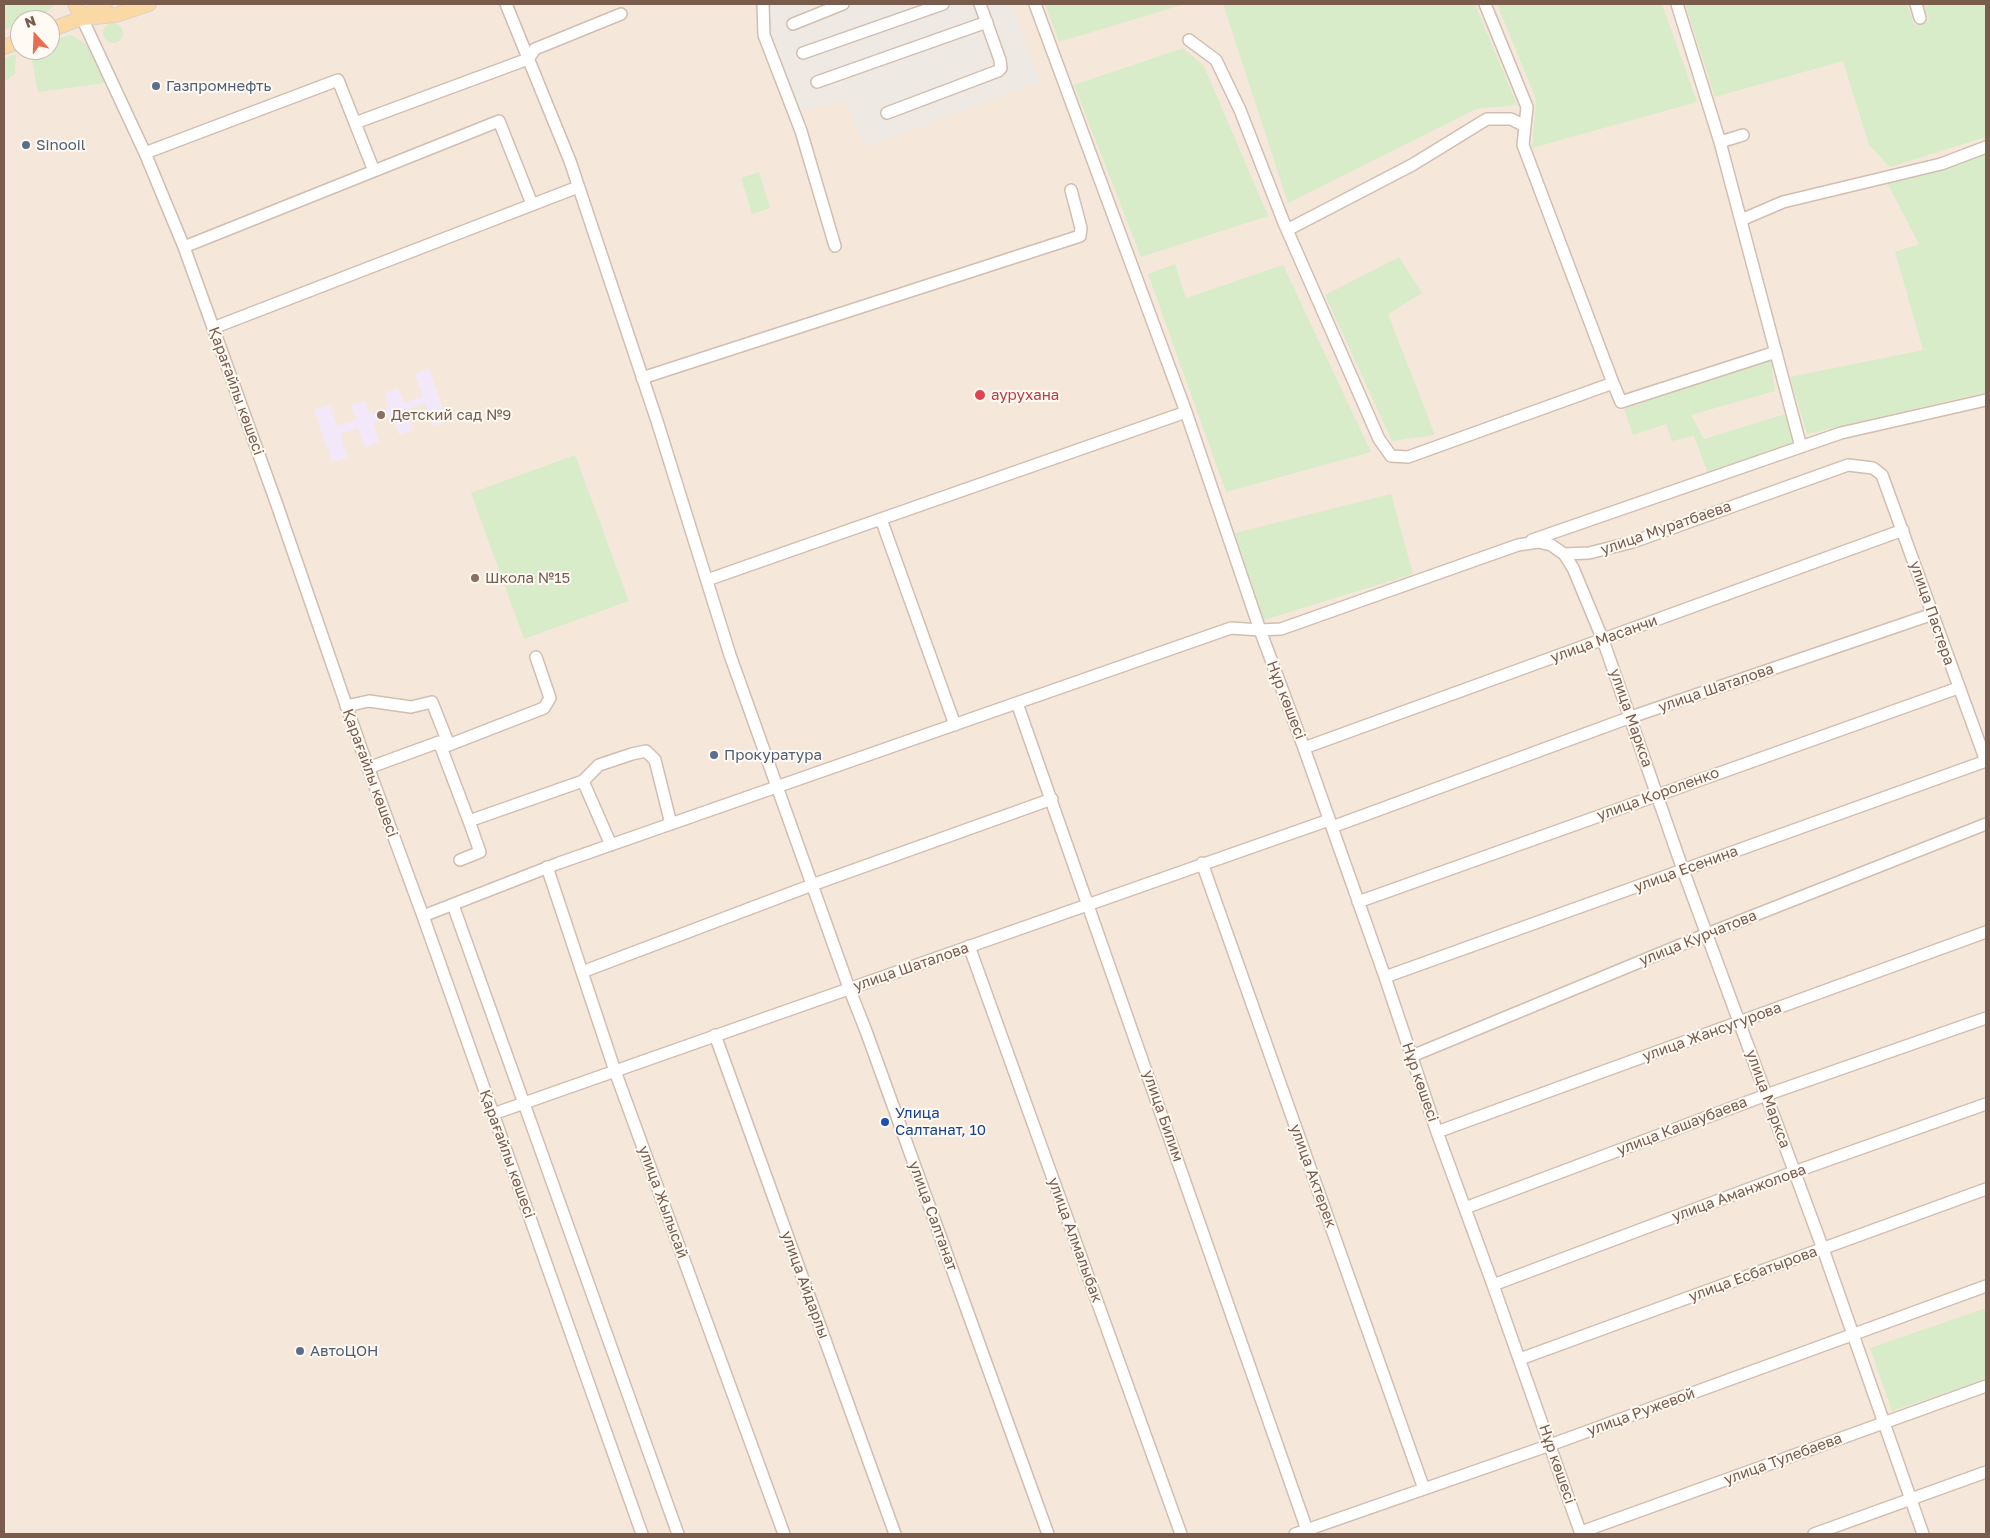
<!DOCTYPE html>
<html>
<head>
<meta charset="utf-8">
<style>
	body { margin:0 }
	#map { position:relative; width:1990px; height:1538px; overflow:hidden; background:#fdf6ec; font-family:"Golos Text",sans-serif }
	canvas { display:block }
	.frame { position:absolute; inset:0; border:5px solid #7a5c4d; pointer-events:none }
	.north { position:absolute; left:10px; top:10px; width:50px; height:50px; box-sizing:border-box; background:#fffaf3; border:1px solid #cabbb1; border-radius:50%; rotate:340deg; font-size:14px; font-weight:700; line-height:20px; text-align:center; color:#7a5c4d }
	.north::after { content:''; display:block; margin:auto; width:18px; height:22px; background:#e76f51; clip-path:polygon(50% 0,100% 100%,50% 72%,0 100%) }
</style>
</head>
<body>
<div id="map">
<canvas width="1990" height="1538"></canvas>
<div class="frame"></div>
<div class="north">N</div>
</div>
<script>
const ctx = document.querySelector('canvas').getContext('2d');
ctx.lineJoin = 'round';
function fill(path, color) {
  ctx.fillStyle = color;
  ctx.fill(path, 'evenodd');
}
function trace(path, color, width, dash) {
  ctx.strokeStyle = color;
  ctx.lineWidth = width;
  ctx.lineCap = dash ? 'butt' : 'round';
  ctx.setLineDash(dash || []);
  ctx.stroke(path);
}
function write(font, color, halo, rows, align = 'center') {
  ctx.font = font + ' "Golos Text",sans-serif';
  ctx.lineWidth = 4;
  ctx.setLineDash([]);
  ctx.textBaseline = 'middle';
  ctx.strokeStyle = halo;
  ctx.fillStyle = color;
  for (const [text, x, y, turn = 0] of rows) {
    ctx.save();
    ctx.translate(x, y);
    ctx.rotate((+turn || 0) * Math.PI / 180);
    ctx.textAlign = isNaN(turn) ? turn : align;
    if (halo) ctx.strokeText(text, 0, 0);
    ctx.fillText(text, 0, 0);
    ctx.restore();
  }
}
fill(new Path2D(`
	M4,4H1986V1534H4ZM20,20H50V50H20Z`), '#f5e8da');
fill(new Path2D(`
	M767,4H1011L1041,82L865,147L845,100L799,112L771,38Z`), '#efe9e4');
fill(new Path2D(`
	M429,369L447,421L433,426L425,403L406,410L413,430L399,435L392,416L373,423L379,442L365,447L358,428L340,434L348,457L332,462L314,410L330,405L337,426L356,420L351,405L365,401L370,415L389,408L384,393L398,388L404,403L423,396L415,374Z`), '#f3e8fa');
fill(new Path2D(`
	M4,4H55C46,15 34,20 20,20V24L4,30Z
	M1045,4H1185L1059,42Z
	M1223,4H1475L1517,105L1476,109L1288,203Z
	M1497,4H1662L1697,102L1532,148L1536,99Z
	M1685,4H1907L1914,25L1929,20L1924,4H1986V137L1890,167L1869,145L1843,61L1715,97Z
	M103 33a10 10 0 1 1 20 0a10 10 0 1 1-20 0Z
	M69,35C92,41 97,64 105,83L38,92L31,56L34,50H50V42Z
	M1183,48L1204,66L1268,216L1141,257L1074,85Z
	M16,54L15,74L4,82V58Z
	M1986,153V392L1807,434L1790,377L1923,350L1895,252L1919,244L1887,183L1935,170Z
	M759,172L770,208L752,214L741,178Z
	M1399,257L1422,293L1388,314L1435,435L1392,441L1325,295Z
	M1175,264L1186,298L1283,265L1371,452L1226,492L1148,274Z
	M1771,359L1775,391L1691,415L1704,439L1785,414L1793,442L1708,474L1694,436L1672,441L1666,424L1633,435L1624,409Z
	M575,455L629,601L524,639L471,493Z
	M1391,494L1413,574L1264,620L1235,533Z
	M1986,1308V1379L1892,1411L1870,1348Z`), '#d8ecc9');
const minor = new Path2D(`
	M506,4L570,161L657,421L730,655L849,988L866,1031L1048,1534
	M763,4L764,35L801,131L835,246
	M1035,4L1186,412L1260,630L1304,748L1385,977L1437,1132L1493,1285L1581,1534
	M1485,4L1527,107L1523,145L1613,383
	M1677,4L1720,142
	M1916,4L1920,18
	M82,18L145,153L184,247L276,502L361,748L423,916L642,1534
	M793,24L843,4
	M1189,40L1216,60L1240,110L1284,223L1379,439L1391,456L1408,457L1613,383L1621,402L1776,352
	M803,53L943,4
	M817,82L987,22
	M887,113L998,71L1001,68L1000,60L980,4
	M355,123L528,59L535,49L621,14
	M1743,135L1720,142L1801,447
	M145,153L338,80L374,171
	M1741,220L1783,202L1941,164L1986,147
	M1287,230L1412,165L1487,119H1511L1525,126
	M184,247L499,121L532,204
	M213,328L578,187
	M642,378L1080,236L1081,228L1071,190
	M881,519L955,725
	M1532,540L1841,433L1986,400
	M1564,554L1573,568L1603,640L1683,870L1823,1249L1923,1534
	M707,580L1186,412
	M1017,703L1307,1530
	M346,706L369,701L411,707L432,702L449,745
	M441,748L544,708L550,698L536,657
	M1304,748L1903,530
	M368,768L439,742L469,821L583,781L611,845
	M583,781L599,765L632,754L646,751L655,760L671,824
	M1332,827L1631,717L1933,614
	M460,860L480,852L469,821
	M1202,863L1424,1489
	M547,867L615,1071L784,1534
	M1358,902L1958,688
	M453,905L678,1534
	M423,916L559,863L1231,628L1260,630L1281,629L1518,545L1538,542L1551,545L1564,554L1589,553L1633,542L1848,465L1873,468L1882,475L1986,761
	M969,946L1181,1534
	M582,972L812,885L1052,799
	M1385,977L1986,761
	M715,1035L895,1534
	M1412,1056L1707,934L1986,824
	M493,1114L1329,820
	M1437,1132L1986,932
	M1465,1208L1766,1095L1986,1018
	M1493,1285L1794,1172L1986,1104
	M1520,1359L1986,1189
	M1581,1532L1986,1386
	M1295,1534L1550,1445L1986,1286
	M1814,1534L1986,1472`);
const major = new Path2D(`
	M75,4L82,18
	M82,18L116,15L149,4
	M50,30L82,18L105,4
	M4,47L20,41`);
trace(minor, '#d1beb0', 14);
trace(major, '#dad1cd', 16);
trace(minor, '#fff', 11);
trace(major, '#fbd9a5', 14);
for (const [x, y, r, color] of [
	[156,86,5,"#5c6f8a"],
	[26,145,5,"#5c6f8a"],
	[980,395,6,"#e0444e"],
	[381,415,5,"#8d6e63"],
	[475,578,5,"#8d6e63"],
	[714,755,5,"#5c6f8a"],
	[885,1122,5,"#1a4fb4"],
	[300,1351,5,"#5c6f8a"]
]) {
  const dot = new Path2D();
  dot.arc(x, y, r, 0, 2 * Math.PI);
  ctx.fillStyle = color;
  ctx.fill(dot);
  trace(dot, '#fffaf3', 2);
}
write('15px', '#4e5e75', '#fffaf3', [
	["Газпромнефть",166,86],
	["Sinooil",36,145],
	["Прокуратура",724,755],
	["АвтоЦОН",310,1351]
], 'left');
write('15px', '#7a5c4d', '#fffaf3', [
	["Қарағайлы көшесі",236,391,70],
	["улица Муратбаева",1666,528,-19],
	["улица Пастера",1932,613,71],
	["улица Масанчи",1604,639,-20],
	["улица Шаталова",1716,688,-19],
	["Нұр көшесі",1286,700,69],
	["улица Маркса",1631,718,71],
	["Қарағайлы көшесі",370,773,70],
	["улица Короленко",1658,794,-20],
	["улица Есенина",1686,869,-20],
	["улица Курчатова",1698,938,-22],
	["улица Шаталова",911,967,-19],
	["улица Жансугурова",1712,1032,-20],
	["Нұр көшесі",1420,1082,71],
	["улица Маркса",1768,1099,70],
	["улица Билим",1163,1116,71],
	["улица Кашаубаева",1682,1126,-21],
	["Қарағайлы көшесі",507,1154,70],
	["улица Актерек",1313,1176,70],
	["улица Аманжолова",1739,1193,-20],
	["улица Жылысай",663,1202,70],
	["улица Салтанат",933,1216,70],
	["улица Алмалыбак",1075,1240,70],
	["улица Есбатырова",1753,1274,-20],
	["улица Айдарлы",805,1285,70],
	["улица Ружевой",1641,1412,-20],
	["улица Тулебаева",1783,1459,-20],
	["Нұр көшесі",1557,1464,71]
]);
write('15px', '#be3a42', '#fffaf3', [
	["аурухана",991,395]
], 'left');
write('15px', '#785e54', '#fffaf3', [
	["Детский сад №9",391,415],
	["Школа №15",485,578]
], 'left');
write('15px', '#164399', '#fffaf3', [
	["Улица",895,1113],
	["Салтанат, 10",895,1130]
], 'left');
</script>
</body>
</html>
